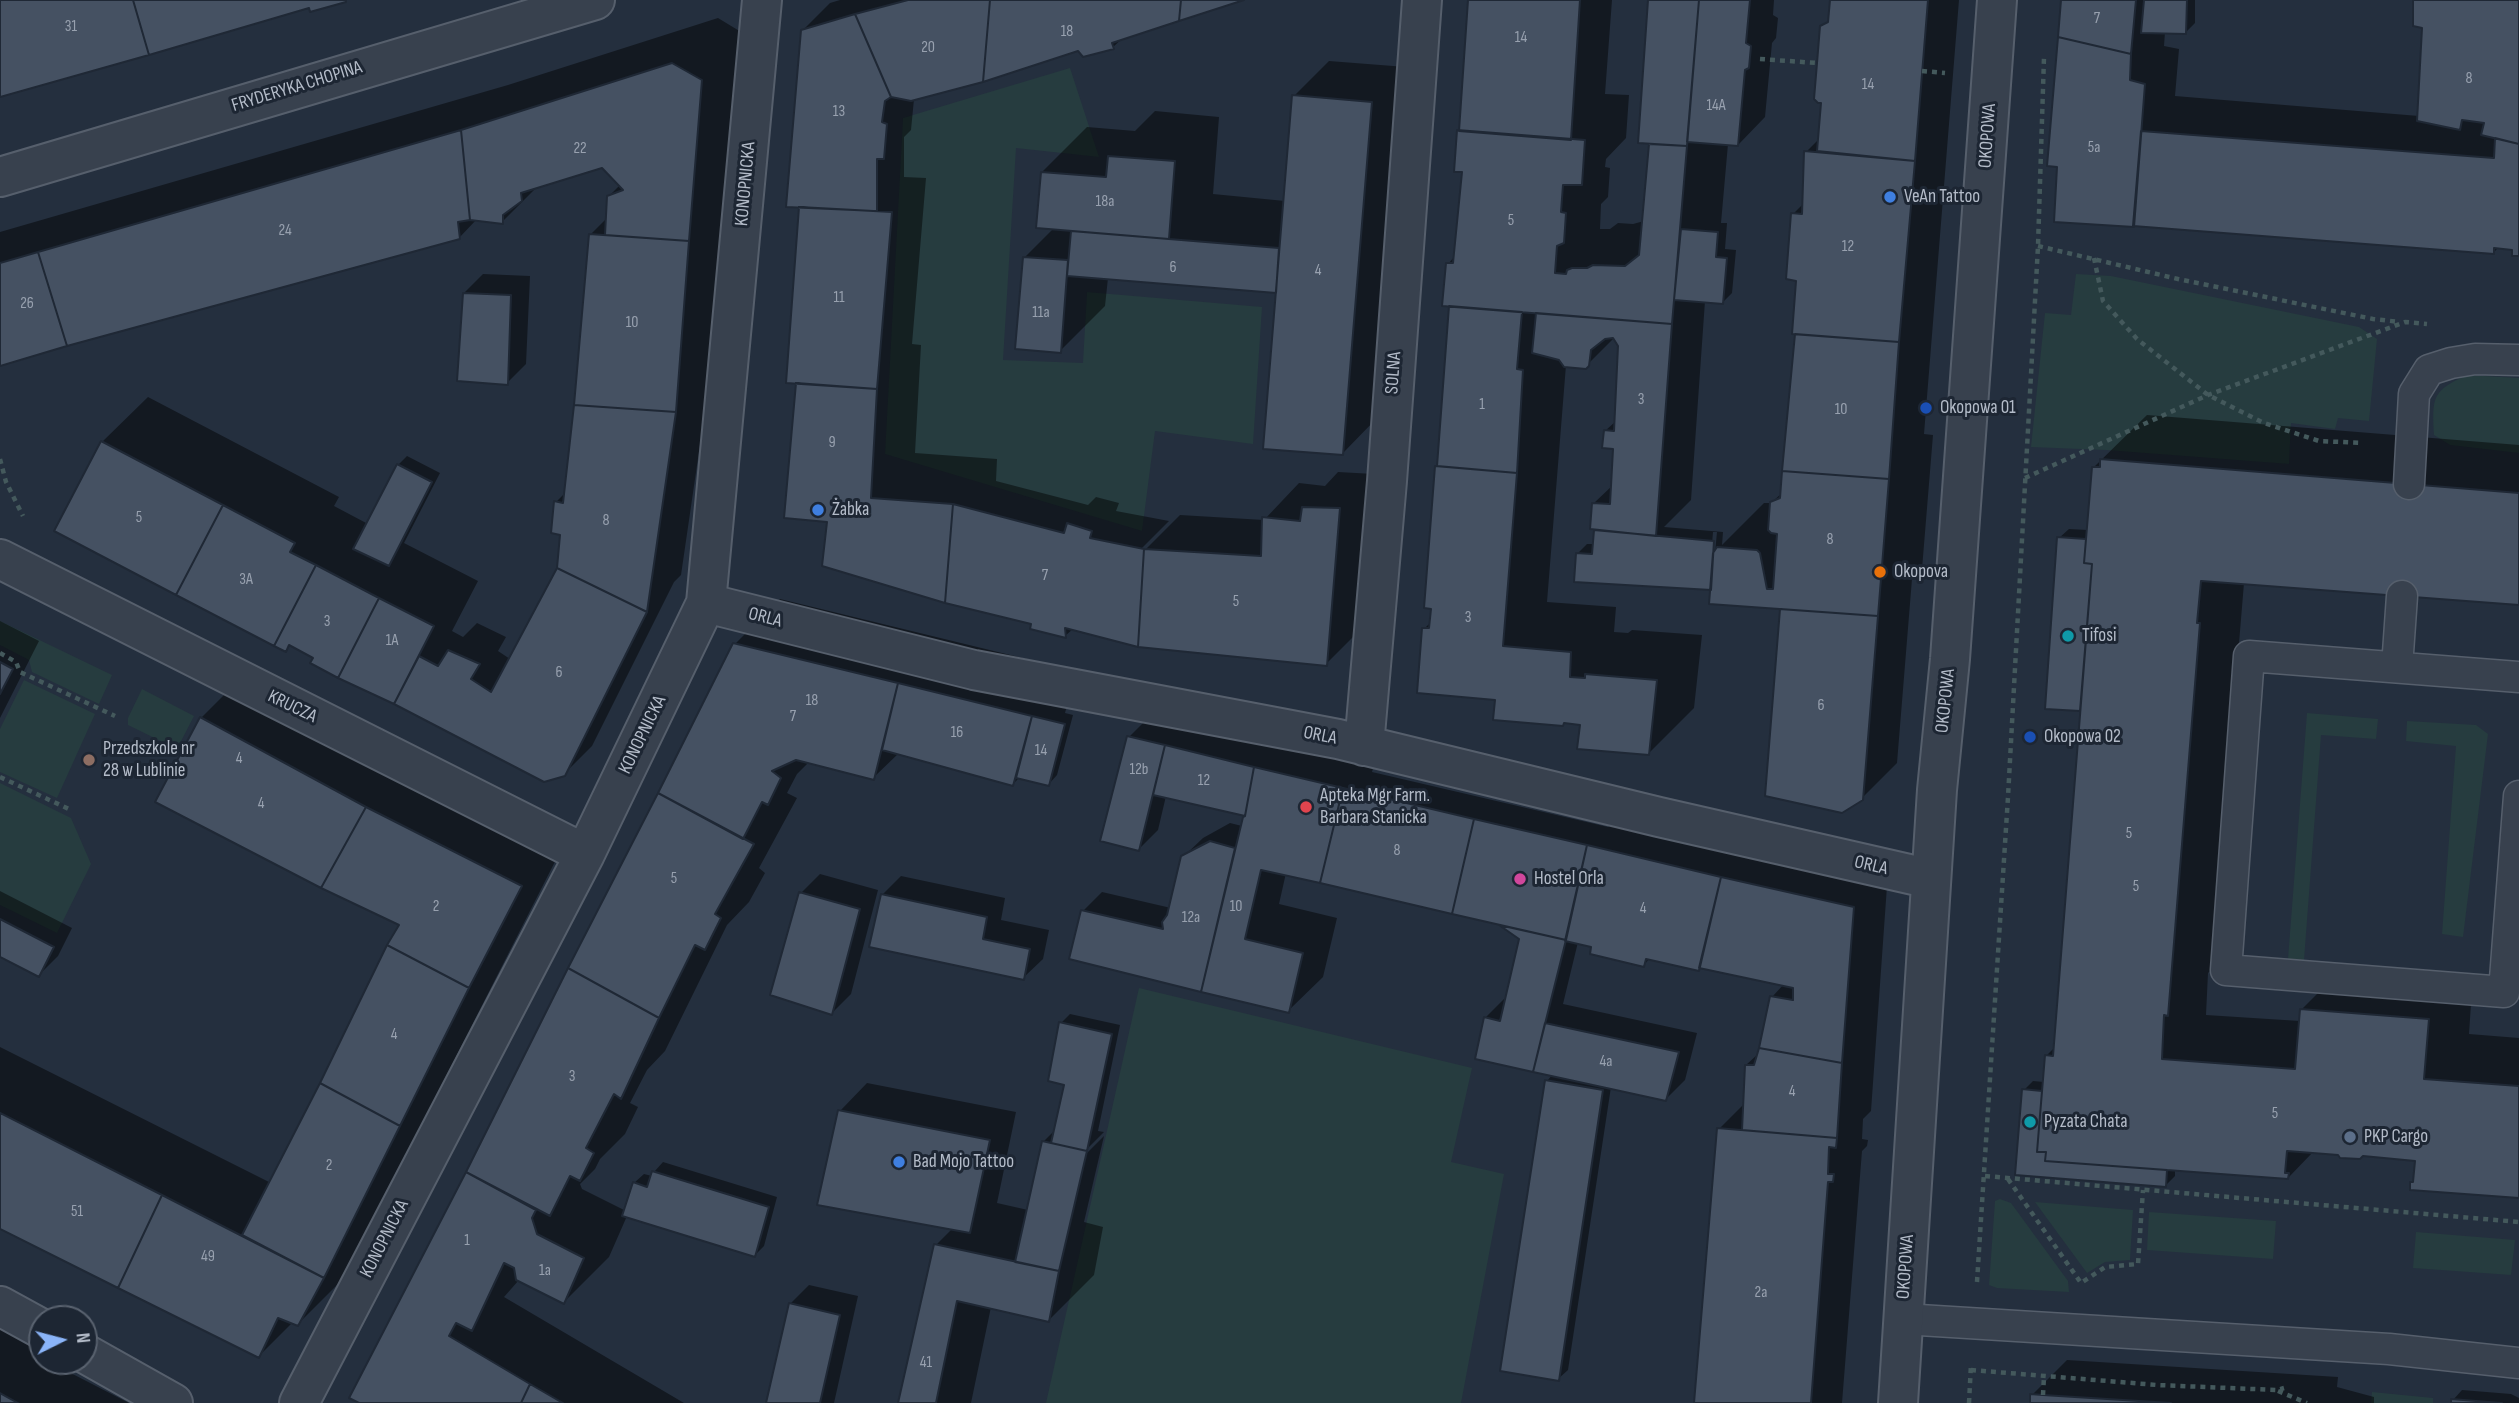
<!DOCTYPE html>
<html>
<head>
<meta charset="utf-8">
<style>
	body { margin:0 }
	#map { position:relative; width:2519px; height:1403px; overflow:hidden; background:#242f3e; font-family:"Sofia Sans Condensed",sans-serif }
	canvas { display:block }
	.north { position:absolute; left:28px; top:1305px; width:70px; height:70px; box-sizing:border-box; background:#1d2633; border:2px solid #59626f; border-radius:50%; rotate:84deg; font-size:19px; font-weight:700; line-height:28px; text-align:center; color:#b4bcc9 }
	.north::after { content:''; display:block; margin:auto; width:24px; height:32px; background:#8ab4f8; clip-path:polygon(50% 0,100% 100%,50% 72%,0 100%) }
</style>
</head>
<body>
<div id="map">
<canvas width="2519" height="1403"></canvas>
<div class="north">N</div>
</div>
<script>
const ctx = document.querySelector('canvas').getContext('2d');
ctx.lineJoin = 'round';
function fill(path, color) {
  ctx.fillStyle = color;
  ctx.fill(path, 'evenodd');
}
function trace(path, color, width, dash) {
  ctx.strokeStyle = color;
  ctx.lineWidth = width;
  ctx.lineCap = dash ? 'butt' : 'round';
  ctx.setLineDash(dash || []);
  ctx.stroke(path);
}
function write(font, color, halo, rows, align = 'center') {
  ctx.font = font + ' "Sofia Sans Condensed",sans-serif';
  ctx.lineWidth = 6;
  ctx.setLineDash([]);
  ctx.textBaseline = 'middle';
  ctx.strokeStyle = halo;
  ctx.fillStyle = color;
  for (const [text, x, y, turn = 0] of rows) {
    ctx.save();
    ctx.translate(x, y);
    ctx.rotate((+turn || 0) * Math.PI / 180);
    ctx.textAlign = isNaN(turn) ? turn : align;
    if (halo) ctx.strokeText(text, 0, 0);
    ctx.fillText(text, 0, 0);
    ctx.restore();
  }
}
fill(new Path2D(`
	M1070,68L1099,157L1016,148L1003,360L1083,363L1087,292L1262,307L1253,444L1155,431L1142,531L885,454L903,118Z
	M2076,274L2111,276L2359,327L2377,339L2369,421L2338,418L2335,429L2291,423L2289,464L2106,450L2031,447L2045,313L2071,315Z
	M2467,375L2519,378V453L2450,445L2434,435C2432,397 2432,391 2467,375Z
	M0,621L112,675L99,704L32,672L29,660L0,645Z
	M24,680L95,714L57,798L0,772V729Z
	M142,689L194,716L177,749L128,725V718Z
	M2307,713L2378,719L2376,739L2321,735L2304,960L2288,959Z
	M2407,721L2476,725L2488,734L2463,937L2442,934L2456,746L2406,741Z
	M0,783L71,818L91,864L57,933L0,905Z
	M1139,988L1472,1068L1451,1162L1504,1174L1461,1403H1046Z
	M2000,1199L2011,1203L2068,1281L2069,1292L1997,1288L1989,1285L1995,1201Z
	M2035,1202L2133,1210L2130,1260L2105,1262L2087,1273Z
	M2149,1212L2276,1221L2273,1259L2147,1250Z
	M2416,1232L2515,1240L2511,1275L2413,1268Z
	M2372,1392L2433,1398V1403H2371Z`), '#263c3f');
fill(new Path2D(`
	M840,0H1239L1123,38L1113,47L1079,49L914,99L911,130L904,137V177L926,178L912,344L921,345L915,453L997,459L996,481L1088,505L1096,497L1119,503L1116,511L1169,521L1140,550H1145L1180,515L1264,520L1299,483L1325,486L1338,472L1374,474L1361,629L1326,664L1073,629L1065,636L1033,622L829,521L798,382L802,31L830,3Z
	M1470,0H1612L1605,94L1629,95L1626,138L1606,159L1605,167L1610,168L1608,197L1601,204L1600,229H1610L1618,223L1633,224L1644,221L1651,142L1650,0H1774L1773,15L1778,18L1776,38L1772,43L1765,117L1738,145L1728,144L1721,223H1727L1725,249L1736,250L1732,293L1722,303L1705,301L1691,500L1664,527L1723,532L1722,545L1764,503H1771L1782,493L1797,332L1798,279L1793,214L1804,203L1806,152L1820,138L1823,102L1822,27L1830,19L1832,0H1959L1924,434L1933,435L1922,569L1912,579L1897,763L1861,799L1782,607L1578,553L1587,544H1595L1596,531L1598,528L1594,503L1613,485L1615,448L1605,431L1616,421L1620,345L1615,337L1585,367L1566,365L1547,602L1616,607L1614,632L1628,633L1632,630L1702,635L1694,708L1649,753L1582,723L1565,722L1563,724L1497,698L1424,629L1432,621L1433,607H1426L1451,305L1448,264L1455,256L1464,170ZM1713,532H1717L1715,553L1711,556Z
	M2063,0H2195V23L2186,32H2165L2164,46L2179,49L2175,96L2419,116L2423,27L2415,0H2519V255L2514,248L2499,247L2493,253L2133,224Z
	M718,18L746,35L734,194L724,204L710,376L681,575L674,582L592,746L564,774L544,781L393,702L291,644L285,649L102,442L148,397L339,497L334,506L368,524L398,465L407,456L440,473L404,543L478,581L452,631L463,637L477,623L506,637L498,651L510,659L559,569L562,533L556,502L567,491L590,235L607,218L609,196L620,185L603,166L538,186L502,222L477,219L459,238L0,364V232L508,85Z
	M1329,61L1406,67L1377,418L1343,453L1278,292L1108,278L1105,306L1060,351L1025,257L1054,228L1042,172L1087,127L1135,131L1155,111L1219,117L1213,194L1285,201L1294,96Z
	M483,274L530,276L526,364L507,383L464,293Z
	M2147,415L2519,445V603L2244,583L2212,969L2208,973L2206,1015L2300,1021L2301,1010L2346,965L2473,974L2469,1034L2519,1038V1197L2411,1183L2415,1179L2417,1159L2314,1151L2288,1178L2175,1169V1176L2166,1185L2017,1174L2024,1090L2033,1081L2044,1082L2046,1056L2055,1047L2082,707L2079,710L2059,538L2069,529L2088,530L2093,468Z
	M780,599L1076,671L1065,713L1073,715L1057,775L1048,785L1020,777L1013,784L899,753L873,778L809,762L797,774L787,793L797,798L759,868L765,873L749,902L727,925L665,1051L647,1070L630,1103L638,1107L625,1134L600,1159L595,1169L580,1184L582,1189L626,1211L634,1183L644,1174L652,1176L654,1172L663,1162L777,1197L764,1246L755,1255L627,1216L609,1257L564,1302L519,1280L504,1297L684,1403H363L351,1397L735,644Z
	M0,621L39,641L0,718Z
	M246,673L566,840L343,1279L298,1324L293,1322L259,1356L0,1226V1047L271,1183L402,924L201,718Z
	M1148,718L1377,753L1372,772L1608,827L1617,818L1888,872L1871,1111L1863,1119L1862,1139L1868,1140L1867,1146L1862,1151L1842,1403H1695L1719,1129L1745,1103L1746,1065L1758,1054L1772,997L1784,984L1650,958L1644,965L1593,945L1578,942L1563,1004L1697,1033L1685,1080L1666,1099L1611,1087L1568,1370L1558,1379L1547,1081L1553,1074L1485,1018L1504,999L1507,1000L1521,938L1500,923L1286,873L1279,904L1337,918L1323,977L1288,1011L1071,958L1083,911L1102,892L1171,908L1183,857L1203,838L1230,823L1242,826L1247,814L1166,796L1158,830L1139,849L1129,737Z
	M820,874L878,890L851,994L832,1013L801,893Z
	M901,876L1005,898L1001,920L1049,930L1043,959L1023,978L882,895Z
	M0,891L72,928L58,956L39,975L0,955Z
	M1070,1014L1120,1025L1098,1131L1104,1132L1080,1156L1082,1158L1104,1136L1084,1222L1103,1227L1094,1275L1049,1320L991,1307L971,1403H899L936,1245L953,1228L840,1111L867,1083L1016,1112L997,1203L1028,1210L1043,1142L1056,1129L1066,1084L1061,1023Z
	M809,1285L858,1296L834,1403H768L790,1304Z
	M0,1327L42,1347V1361H65L61,1368L129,1403H0Z
	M2067,1360L2338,1377L2337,1387L2374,1397V1403H2031L2032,1395Z
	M2462,1390L2511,1394L2519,1398V1403H2452L2453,1400Z`), '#0007');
const building = new Path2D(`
	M0,0H133L149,55L0,97Z
	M133,0H346V2L310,12L309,8L149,55Z
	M908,0H990L983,82L911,101L891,97L855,14Z
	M990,0H1181L1179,21L1112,43L1114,49L1083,57L1078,51L983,82Z
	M1181,0H1244L1179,21Z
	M1468,0H1580L1571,140L1459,131Z
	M1648,0H1699L1687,146L1638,143Z
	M1699,0H1750L1746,43L1751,46L1749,68L1745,70L1738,146L1687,142Z
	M1830,0H1928L1915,161L1817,151L1821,103H1818L1814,99L1817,63L1820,26L1828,22Z
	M2061,0H2136L2131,54L2058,37Z
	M2144,0H2187L2186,34L2141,33Z
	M2413,0H2519V144L2481,135L2484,123L2462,120L2460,130L2417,121L2422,28L2413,26Z
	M855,14L891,97L885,101L882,122L887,124L884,159H877V211L786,207L801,30Z
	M2058,37L2131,54L2130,80L2145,84L2134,227L2054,222L2057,167L2047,166Z
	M672,63L702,80L689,241L605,235L607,196L623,190L602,168L521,193L522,201L503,215V224L470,220L461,130Z
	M1292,95L1372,102L1343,455L1263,449Z
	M461,130L470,220L458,222L460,239L67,346L38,252Z
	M1457,130L1585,140L1582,185H1563L1561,212L1566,213L1564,243L1557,246L1555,273L1566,274L1567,270L1572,268H1587L1593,265L1625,266L1639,255L1649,144L1687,146L1672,324L1442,306L1446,263H1453L1462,172H1454Z
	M2141,131L2494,158L2495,138L2519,144V256H2512V250L2494,248V254L2133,226Z
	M1804,151L1915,161L1899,342L1792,334L1796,281L1786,279L1791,213L1802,214Z
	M1108,156L1175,161L1169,239L1036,228L1041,172L1106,177Z
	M799,207L892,212L877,389L786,383Z
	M1681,229L1718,232L1716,257L1727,258L1723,304L1674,300Z
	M1071,231L1279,248L1276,293L1067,276Z
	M589,234L689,241L676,412L574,405Z
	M38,252L67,346L0,366V263Z
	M1023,257L1068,260L1061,353L1015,349Z
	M463,293L511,295L508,385L457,381Z
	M1449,306L1522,312L1517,369L1523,370L1517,473L1437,466Z
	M1536,313L1672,324L1656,536L1590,529L1592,503L1610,504L1613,449L1602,448L1604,430L1614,431L1618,346L1613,338L1605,339L1591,350L1589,366L1586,369L1564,367L1559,360L1532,353Z
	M1795,334L1899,342L1889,479L1782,471Z
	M796,383L877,389L871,498L953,504L945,603L822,566L827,522L784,518Z
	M574,405L676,412L647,612L557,568L560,535L551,533L554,501L563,503Z
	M101,441L223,505L176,595L54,531Z
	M2100,459L2519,493V605L2201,581L2197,623H2200L2168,1016L2164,1015L2162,1059L2295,1069L2300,1009L2429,1019L2424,1079L2519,1086V1198L2410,1190V1182H2413L2415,1161L2363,1156L2360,1159L2340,1158L2338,1155L2287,1151L2285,1173H2289L2288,1179L2045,1161L2046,1152H2037L2045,1055L2053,1056L2092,564L2084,563L2092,467H2100Z
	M397,464L432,482L389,566L353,549Z
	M1435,466L1517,473L1503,646L1571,652L1570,677L1585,678V674L1657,680L1649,755L1577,749L1580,725L1564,723L1563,726L1493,720L1495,700L1417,693L1422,628H1429L1431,609L1424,608Z
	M1782,471L1889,479L1878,616L1709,604L1713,553L1717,547L1757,550L1760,553L1767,589H1773L1777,534L1771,533L1768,530L1770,502L1780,498Z
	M953,504L1064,533L1067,523L1092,531L1090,538L1144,549L1138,647L1065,628L1066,638L1030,629L1031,624L945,603Z
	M223,505L295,543L290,552L316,565L274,646L176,595Z
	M1302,507L1340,508L1327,666L1138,647L1144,549L1261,556L1262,517L1300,521Z
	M1594,530L1714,541L1711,590L1574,582L1576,553L1592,554Z
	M2057,537L2086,539L2084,563L2092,564L2080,711L2045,709Z
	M316,565L379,598L338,678L310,663L313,658L289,645L286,652L274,646Z
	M557,568L647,612L565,776L544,782L394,704L419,656L438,666L448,650L480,664L471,679L491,692Z
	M379,598L434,626L394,704L338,678Z
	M1780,609L1878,616L1863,800L1842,813L1765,796Z
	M733,643L898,683L874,780L796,760L772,771L781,778L768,805L762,802L743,839L658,793Z
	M0,662L13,669L0,694Z
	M898,683L1032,716L1013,786L882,750Z
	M1032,716L1065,724L1049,786L1016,778Z
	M200,717L366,807L321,888L155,802Z
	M1127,736L1165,745L1139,851L1100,841Z
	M1165,745L1254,767L1245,816L1153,795Z
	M1254,767L1343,788L1320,883L1261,870L1245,939L1303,953L1289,1013L1201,992L1243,817L1245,816Z
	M1343,788L1474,819L1452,914L1320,883Z
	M658,793L754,844L715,914L721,918L705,950L695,945L659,1018L568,968Z
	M366,807L522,886L469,988L387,945L399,925L321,888Z
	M1474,819L1587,845L1566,940L1452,914Z
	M1210,841L1235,848L1201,992L1069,959L1081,910L1163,929L1162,922L1167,915L1181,856Z
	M1587,845L1721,877L1699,971L1646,959L1644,967L1590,954L1591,947L1565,941Z
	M1721,877L1854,907L1842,1063L1759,1048L1770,996L1793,1000V988L1699,968Z
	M799,892L860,909L832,1015L770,995Z
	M881,894L987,917L983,939L1030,949L1024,980L869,947Z
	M0,919L54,947L39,977L0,957Z
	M1499,925L1566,940L1533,1072L1475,1059L1484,1017L1500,1021L1519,939Z
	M387,945L469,988L400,1126L320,1083Z
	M568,968L659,1018L621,1099L614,1094L586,1148L594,1153L580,1181L570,1176L550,1216L466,1172Z
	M1059,1022L1112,1034L1087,1151L1051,1143L1064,1085L1048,1081Z
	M1545,1023L1679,1052L1666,1101L1533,1072Z
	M1759,1048L1842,1063L1837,1138L1742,1130L1745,1065H1754Z
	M1545,1080L1603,1090L1559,1381L1500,1371Z
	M320,1083L400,1126L324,1278L242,1235Z
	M2022,1089L2042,1091L2037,1152H2046L2045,1161L2167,1170L2166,1187L2015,1175Z
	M838,1110L990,1140L970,1233L817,1205Z
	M0,1113L162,1195L118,1288L0,1229Z
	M1717,1128L1837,1138L1836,1148L1829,1147L1828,1174H1834L1833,1182H1828L1811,1403H1694Z
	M1042,1141L1087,1151L1059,1271L1015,1262Z
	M652,1171L769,1207L755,1257L622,1216L633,1182L647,1187Z
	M466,1172L536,1210L532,1218L537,1234L584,1258L564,1304L516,1280L514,1268L504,1263L472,1331L456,1323L449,1336L530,1384L521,1403H359L349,1398Z
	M162,1195L324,1278L298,1326L278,1318L259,1358L118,1288Z
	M934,1244L1059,1271L1049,1322L957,1301L936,1403H898Z
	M789,1303L840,1315L820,1403H766Z
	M530,1384L563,1403H521Z
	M0,1393L18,1403H0Z
	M2030,1394L2043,1395L2171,1403H2030Z
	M2451,1399L2501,1403H2502H2451Z`);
fill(building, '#455162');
trace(building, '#1f2835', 2);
const service = new Path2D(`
	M2409,484L2414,394L2429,370L2451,363L2475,359L2519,360
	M2397,667L2402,596
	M2519,677L2249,656L2226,970L2504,992L2519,796
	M1903,1319L2389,1349L2519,1363`);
const minor = new Path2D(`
	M0,177L595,0
	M0,559L585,854
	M706,603L974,670L1338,739L1659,817L1931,879
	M1364,746L1387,481L1422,0
	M0,1306L42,1329
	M84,1353L173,1403
	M299,1403L585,854L706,603L762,0
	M1898,1403L1937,790L1950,659L1997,0`);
trace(service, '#565f6c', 33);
trace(minor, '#565f6c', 42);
trace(new Path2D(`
	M1760,59L1817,63
	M1922,71L1945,73
	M2038,246L2178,279L2373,319L2400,322
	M2094,258L2103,301L2137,339L2208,395L2264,423L2319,441L2363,443
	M0,459L6,482L23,516
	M2025,478L2208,395L2405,322L2427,324
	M0,653L16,662L20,672L115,716
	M0,777L71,810
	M1985,1176L2519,1222
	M2008,1179L2081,1283L2105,1267L2138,1264L2143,1190
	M1977,1282L2008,797L2038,246L2044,57
	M1971,1370L2157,1385L2277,1390L2284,1388
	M2278,1391L2307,1403
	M2043,1395L2044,1376
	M1969,1403L1971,1364`), '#44595c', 4.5, [5, 5]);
trace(service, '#38414e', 30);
trace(minor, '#38414e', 38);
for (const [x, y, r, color] of [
	[1890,197,7,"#3f7fe0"],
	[1926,408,7,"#1a4fb4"],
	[818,510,7,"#3f7fe0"],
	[1880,572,7,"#e8710a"],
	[2068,636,7,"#0f9aa8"],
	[2030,737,7,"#1a4fb4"],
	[89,760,7,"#8d6e63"],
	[1306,807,7,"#e0444e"],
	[1520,879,7,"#d1479c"],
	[2030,1122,7,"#0f9aa8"],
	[2350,1137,7,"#5c6f8a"],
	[899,1162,7,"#3f7fe0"]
]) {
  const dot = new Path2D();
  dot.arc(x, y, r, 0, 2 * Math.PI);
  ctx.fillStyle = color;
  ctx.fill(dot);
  trace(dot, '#1d2633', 2.5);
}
write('16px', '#98a1af', null, [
	["7",2097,19],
	["31",71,27],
	["18",1067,32],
	["14",1521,38],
	["20",928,48],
	["8",2469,79],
	["14",1868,85],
	["14A",1716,106],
	["13",839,112],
	["5a",2094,148],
	["22",580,149],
	["18a",1105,202],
	["5",1511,221],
	["24",285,231],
	["12",1848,247],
	["6",1173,268],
	["4",1318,271],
	["11",839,298],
	["26",27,304],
	["11a",1041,313],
	["10",632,323],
	["3",1641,400],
	["1",1482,405],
	["10",1841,410],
	["9",832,443],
	["5",139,518],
	["8",606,521],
	["8",1830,540],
	["7",1045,576],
	["3A",246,580],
	["5",1236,602],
	["3",1468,618],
	["3",327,622],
	["1A",392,641],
	["6",559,673],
	["18",812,701],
	["6",1821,706],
	["7",793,717],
	["16",957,733],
	["14",1041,751],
	["4",239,759],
	["12b",1139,770],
	["12",1204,781],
	["4",261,804],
	["5",2129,834],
	["8",1397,851],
	["5",674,879],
	["5",2136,887],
	["2",436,907],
	["10",1236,907],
	["4",1643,909],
	["12a",1191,918],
	["4",394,1035],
	["4a",1606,1062],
	["3",572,1077],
	["4",1792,1092],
	["5",2275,1114],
	["2",329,1166],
	["51",77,1212],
	["1",467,1241],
	["49",208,1257],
	["1a",545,1271],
	["2a",1761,1293],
	["41",926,1363]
]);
write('19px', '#b4bcc9', '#1d2633', [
	["FRYDERYKA CHOPINA",297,87,-17],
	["OKOPOWA",1988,136,-86],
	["KONOPNICKA",746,184,-85],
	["SOLNA",1394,373,-86],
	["ORLA",765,618,14],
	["OKOPOWA",1946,701,-84],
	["KRUCZA",292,707,26],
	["KONOPNICKA",643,735,-64],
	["ORLA",1320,736,11],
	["ORLA",1871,866,13],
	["KONOPNICKA",385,1239,-63],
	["OKOPOWA",1906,1267,-86]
]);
write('19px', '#b4bcc9', '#1d2633', [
	["VeAn Tattoo",1904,197],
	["Okopowa 01",1940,408],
	["Żabka",832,510],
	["Okopova",1894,572],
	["Tifosi",2082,636],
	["Okopowa 02",2044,737],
	["Przedszkole nr",103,749],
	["28 w Lublinie",103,771],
	["Apteka Mgr Farm.",1320,796],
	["Barbara Stanicka",1320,818],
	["Hostel Orla",1534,879],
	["Pyzata Chata",2044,1122],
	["PKP Cargo",2364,1137],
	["Bad Mojo Tattoo",913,1162]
], 'left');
</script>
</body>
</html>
